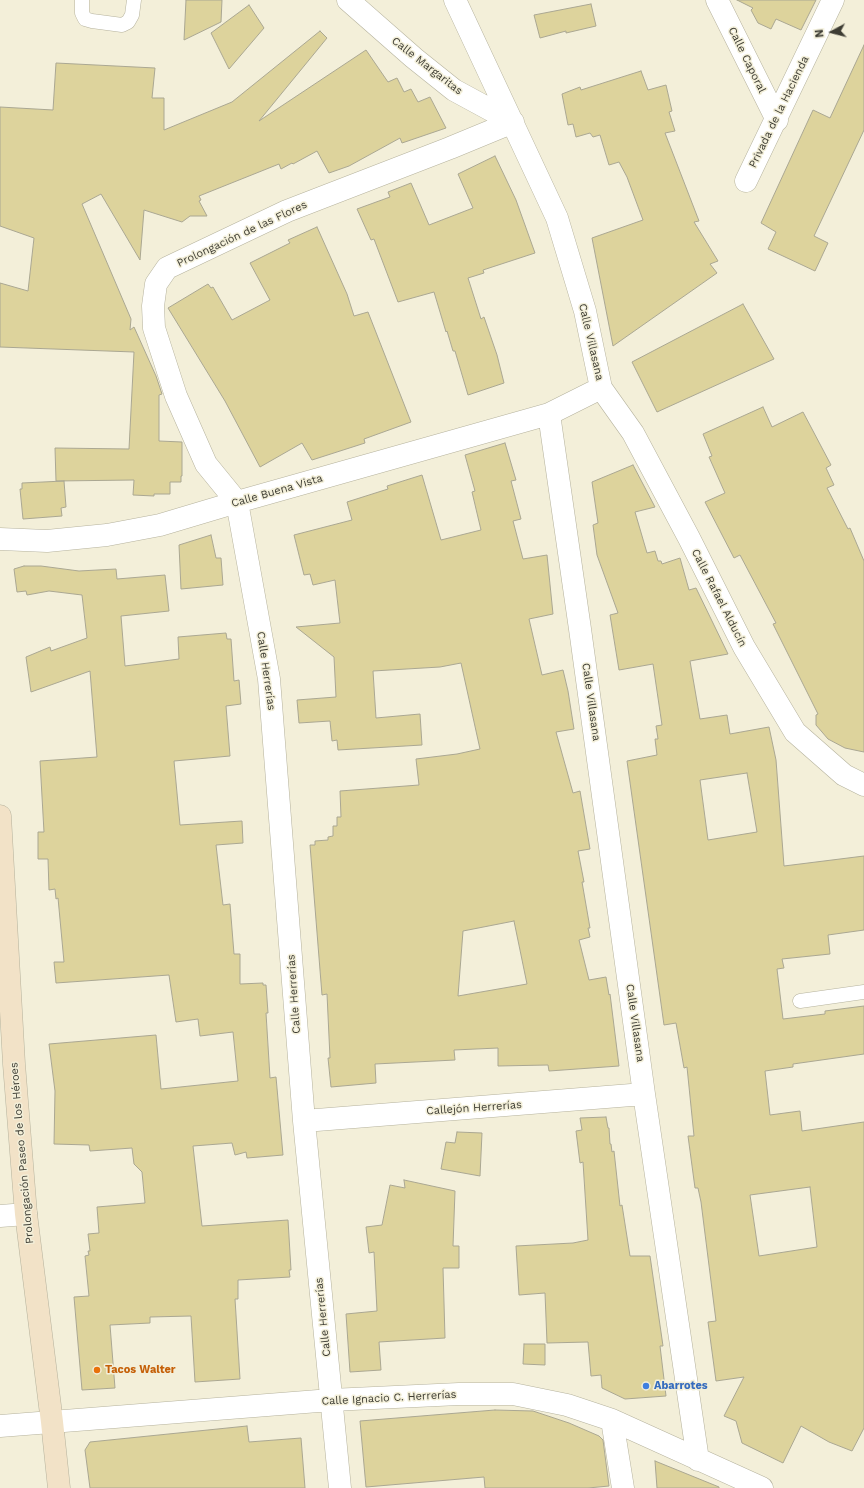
<!DOCTYPE html>
<meta charset="utf-8">
<style>
body{margin:0}
#map{position:relative;width:864px;height:1488px;overflow:hidden;background:#f3efd9;font-family:"Work Sans",sans-serif}
canvas{display:block}
.north{position:absolute;left:812px;top:12px;width:40px;height:40px;-webkit-text-stroke:3px #f3efd9;paint-order:stroke;rotate:263deg;font-size:11px;font-weight:700;line-height:16px;text-align:center;color:#3d3c33}
.north::after{content:'';display:block;margin:auto;width:14px;height:18px;background:#3d3c33;clip-path:polygon(50% 0,100% 100%,50% 72%,0 100%)}
</style>
<div id="map">
<canvas width="864" height="1488"></canvas>
<div class="north">N</div>
</div>
<script>
const context = document.querySelector('canvas').getContext('2d');
context.lineJoin = 'round';
function paint(path, color) { context.fillStyle = color; context.fill(path, 'evenodd'); }
const shape = rows => new Path2D(rows.map(r => 'M' + r).join(''));
function strokePath(path, color, width, dash) { context.strokeStyle = color; context.lineWidth = width; context.lineCap = dash ? 'butt' : 'round'; context.setLineDash(dash || []); context.stroke(path); }
function write(font, color, halo, rows, align = 'center') {
  context.font = font + ' "Work Sans",sans-serif'; context.lineWidth = 3; context.setLineDash([]); context.textBaseline = 'middle'; context.strokeStyle = halo; context.fillStyle = color; for (const [text, x, y, turn = 0] of rows) {
    context.save(); context.translate(x, y); context.rotate((+turn || 0) * Math.PI / 180); context.textAlign = isNaN(turn) ? turn : align; if (halo) context.strokeText(text, 0, 0); context.fillText(text, 0, 0); context.restore();
  }
}
const building = shape([
 [186,0,222,0,221,22,184,40,186,0],
 [737,0,816,0,801,30,776,19,771,29,758,23,751,10,753,8,737,0],
 [591,4,596,26,566,33,566,31,540,38,534,15,591,4],
 [249,5,264,28,229,69,211,33,249,5],
 [320,31,327,38,259,121,366,50,388,82,397,78,404,92,411,89,418,102,430,97,446,128,402,143,400,138,349,166,329,173,317,151,293,164,292,163,281,169,279,164,199,196,201,200,199,201,207,216,190,216,182,222,144,210,140,260,101,194,82,204,131,319,130,330,134,327,156,376,162,394,159,395,159,441,182,442,182,476,181,476,181,482,170,482,170,494,154,494,154,496,133,495,134,480,56,481,55,448,129,449,134,352,0,347,0,283,28,291,34,238,0,226,0,107,53,110,56,63,155,68,152,98,164,98,164,130,232,102,320,31],
 [864,45,864,130,814,236,828,243,815,271,768,249,776,232,761,223,813,110,830,118,864,45],
 [641,71,648,90,666,85,672,111,669,112,675,131,665,133,699,221,694,222,718,261,710,264,717,273,613,346,592,238,643,220,627,177,619,162,609,165,600,135,593,137,590,133,576,137,573,124,568,125,562,94,580,87,581,90,641,71],
 [495,156,516,200,535,253,483,270,484,273,468,278,481,319,484,317,497,355,504,383,468,395,455,351,453,351,447,331,446,332,434,292,398,302,374,239,371,240,357,209,390,197,388,192,411,183,429,225,473,208,458,174,495,156],
 [317,227,347,294,354,316,368,312,411,422,364,439,365,443,312,460,302,443,260,467,225,401,168,308,208,284,211,288,213,287,232,320,270,300,250,263,290,243,288,240,317,227],
 [743,304,774,359,657,412,632,362,743,304],
 [763,407,772,427,803,412,831,465,826,468,834,485,827,488,848,529,850,528,864,561,864,752,845,748,828,739,816,725,816,715,818,714,773,624,776,623,740,555,734,558,705,502,725,493,709,457,712,456,703,434,763,407],
 [505,443,516,480,511,481,521,519,513,521,523,559,547,555,553,614,529,619,542,675,563,670,568,691,574,729,556,732,573,793,580,791,590,849,578,851,584,882,582,882,590,928,588,928,590,937,579,940,589,980,606,977,609,995,610,994,619,1066,549,1071,548,1065,498,1066,498,1048,454,1050,455,1060,375,1064,376,1083,331,1087,328,1058,330,1058,327,994,322,995,310,845,315,845,315,841,328,840,328,837,333,836,333,826,337,826,337,817,341,817,340,791,419,785,416,759,457,754,480,749,461,663,440,667,373,671,376,718,420,714,422,745,338,750,337,740,332,741,330,721,299,723,297,700,336,697,334,657,296,627,340,623,335,580,313,585,310,574,304,575,294,535,352,520,347,502,388,489,387,486,422,475,441,540,481,530,472,492,475,491,465,455,505,443],
 [514,921,527,984,458,996,463,931,514,921],
 [633,465,655,507,635,512,647,553,655,551,658,561,661,561,662,564,680,558,689,590,696,588,728,654,690,661,700,719,727,715,730,734,769,727,776,760,784,866,864,856,864,930,828,935,830,954,782,959,784,968,777,969,783,1019,825,1014,825,1011,864,1006,864,1054,793,1064,793,1067,765,1071,770,1115,800,1111,802,1131,864,1122,864,1428,852,1451,829,1442,801,1426,783,1463,742,1443,736,1421,724,1416,744,1377,716,1381,708,1322,716,1321,701,1202,698,1188,695,1188,688,1136,694,1136,687,1067,684,1068,676,1023,664,1025,627,761,657,755,655,739,658,739,656,726,662,725,653,664,619,670,610,615,618,613,597,555,593,525,598,523,592,482,633,465],
 [747,773,757,832,708,840,700,780,747,773],
 [810,1187,817,1247,759,1256,750,1195,810,1187],
 [64,481,66,507,61,508,62,516,23,519,20,489,22,489,22,483,64,481],
 [211,535,216,558,221,558,223,585,181,589,179,545,211,535],
 [24,566,41,566,79,571,116,569,117,579,165,575,169,611,121,616,125,666,179,659,178,637,226,633,227,639,231,639,234,681,239,680,241,704,226,706,230,756,174,761,180,825,242,821,243,843,216,845,223,905,230,904,234,954,240,954,240,984,263,983,263,985,266,985,268,1013,266,1013,270,1078,276,1077,283,1155,247,1158,246,1152,235,1155,232,1143,193,1146,202,1226,288,1220,291,1270,289,1270,290,1277,238,1280,238,1299,235,1299,240,1379,195,1382,191,1316,150,1317,150,1323,110,1325,115,1388,82,1390,74,1297,89,1296,85,1256,89,1255,88,1251,90,1251,88,1234,99,1233,97,1207,145,1203,142,1172,134,1164,132,1148,90,1151,89,1145,54,1144,55,1091,49,1044,156,1035,161,1089,238,1081,233,1032,200,1036,198,1019,176,1022,169,975,56,983,54,962,64,962,58,898,56,899,55,889,49,890,48,859,38,859,38,832,44,832,40,761,97,757,90,671,31,692,26,657,50,647,51,651,87,638,82,595,49,591,27,595,26,591,17,592,14,569,24,566],
 [606,1117,608,1128,609,1128,610,1144,611,1144,612,1152,614,1151,620,1206,622,1205,630,1256,650,1256,663,1346,660,1346,666,1396,625,1399,602,1388,601,1375,591,1376,588,1342,547,1343,545,1293,519,1295,516,1246,573,1243,588,1240,583,1162,580,1163,576,1131,582,1130,580,1118,606,1117],
 [457,1132,482,1133,480,1176,441,1169,446,1142,455,1143,457,1132],
 [404,1180,455,1191,453,1246,459,1246,459,1268,443,1268,445,1338,379,1342,381,1370,350,1372,346,1314,377,1311,374,1252,369,1253,366,1227,382,1225,390,1185,405,1188,404,1180],
 [524,1344,545,1344,545,1365,523,1364,524,1344],
 [495,1410,533,1411,569,1423,599,1436,603,1440,609,1486,588,1488,485,1488,484,1477,366,1487,360,1421,495,1410],
 [247,1426,249,1442,301,1438,305,1488,90,1488,85,1450,90,1442,247,1426],
 [655,1461,719,1487,719,1488,657,1488,655,1461]
]);
const lane = shape([
 [82,0,82,13,85,19,92,21,122,25,128,22,132,15,134,0],
 [800,1001,864,992]
]);
const street = shape([
 [348,0,414,58,454,90,513,122],
 [455,0,557,218,585,311,601,388,549,414,580,629,644,1094,698,1460],
 [717,0,777,120],
 [746,181,833,0],
 [601,388,633,433,689,538,744,647,795,732,844,775,864,785],
 [0,539,47,541,107,535,160,525,237,502,549,414],
 [304,1121,644,1094],
 [0,1216,26,1214],
 [612,1420,623,1488],
 [0,1426,331,1400,459,1394,513,1394,567,1405,612,1420,762,1488],
 [340,1488,304,1121,269,679,237,502,206,464,176,396,154,328,153,306,156,284,167,268,287,211,450,148,513,122]
]);
const secondary = shape([
 [0,816,14,1064,26,1214,52,1422,59,1488]
]);
const markers = [
 [97,1370,4,"#e8710a"],
 [646,1386,4,"#3f7fe0"]
];
const streetNames = [
 ["Calle Caporal",747,60,64],
 ["Calle Margaritas",427,66,38],
 ["Privada de la Hacienda",779,112,-64],
 ["Prolongación de las Flores",242,234,-25],
 ["Calle Villasana",591,342,77],
 ["Calle Buena Vista",277,491,-16],
 ["Calle Rafael Alducín",719,598,63],
 ["Calle Herrerías",266,671,82],
 ["Calle Villasana",591,702,82],
 ["Calle Herrerías",294,994,-94],
 ["Calle Villasana",635,1023,82],
 ["Callejón Herrerías",474,1108,-4],
 ["Prolongación Paseo de los Héroes",22,1153,-95],
 ["Calle Herrerías",323,1317,-96],
 ["Calle Ignacio C. Herrerías",389,1398,-3]
];
const foodNames = [
 ["Tacos Walter",105,1370]
];
const shopNames = [
 ["Abarrotes",654,1386]
];
paint(building, '#ddd39c');
strokePath(building, '#aaa792', 1);
strokePath(lane, '#b5b29d', 15);
strokePath(street, '#b5b29d', 23);
strokePath(secondary, '#b5b29d', 23);
strokePath(lane, '#fff', 14);
strokePath(street, '#fff', 22);
strokePath(secondary, '#f2e2c7', 22);
for (const [x, y, r, color] of markers) { const dot = new Path2D(); dot.arc(x, y, r, 0, 2 * Math.PI); context.fillStyle = color; context.fill(dot); strokePath(dot, '#f3efd9', 1.5); }
write('11px', '#3d3c33', '#f3efd9', streetNames);
write('bold 11px', '#c56008', '#f3efd9', foodNames, 'left');
write('bold 11px', '#366cbe', '#f3efd9', shopNames, 'left');
</script>
